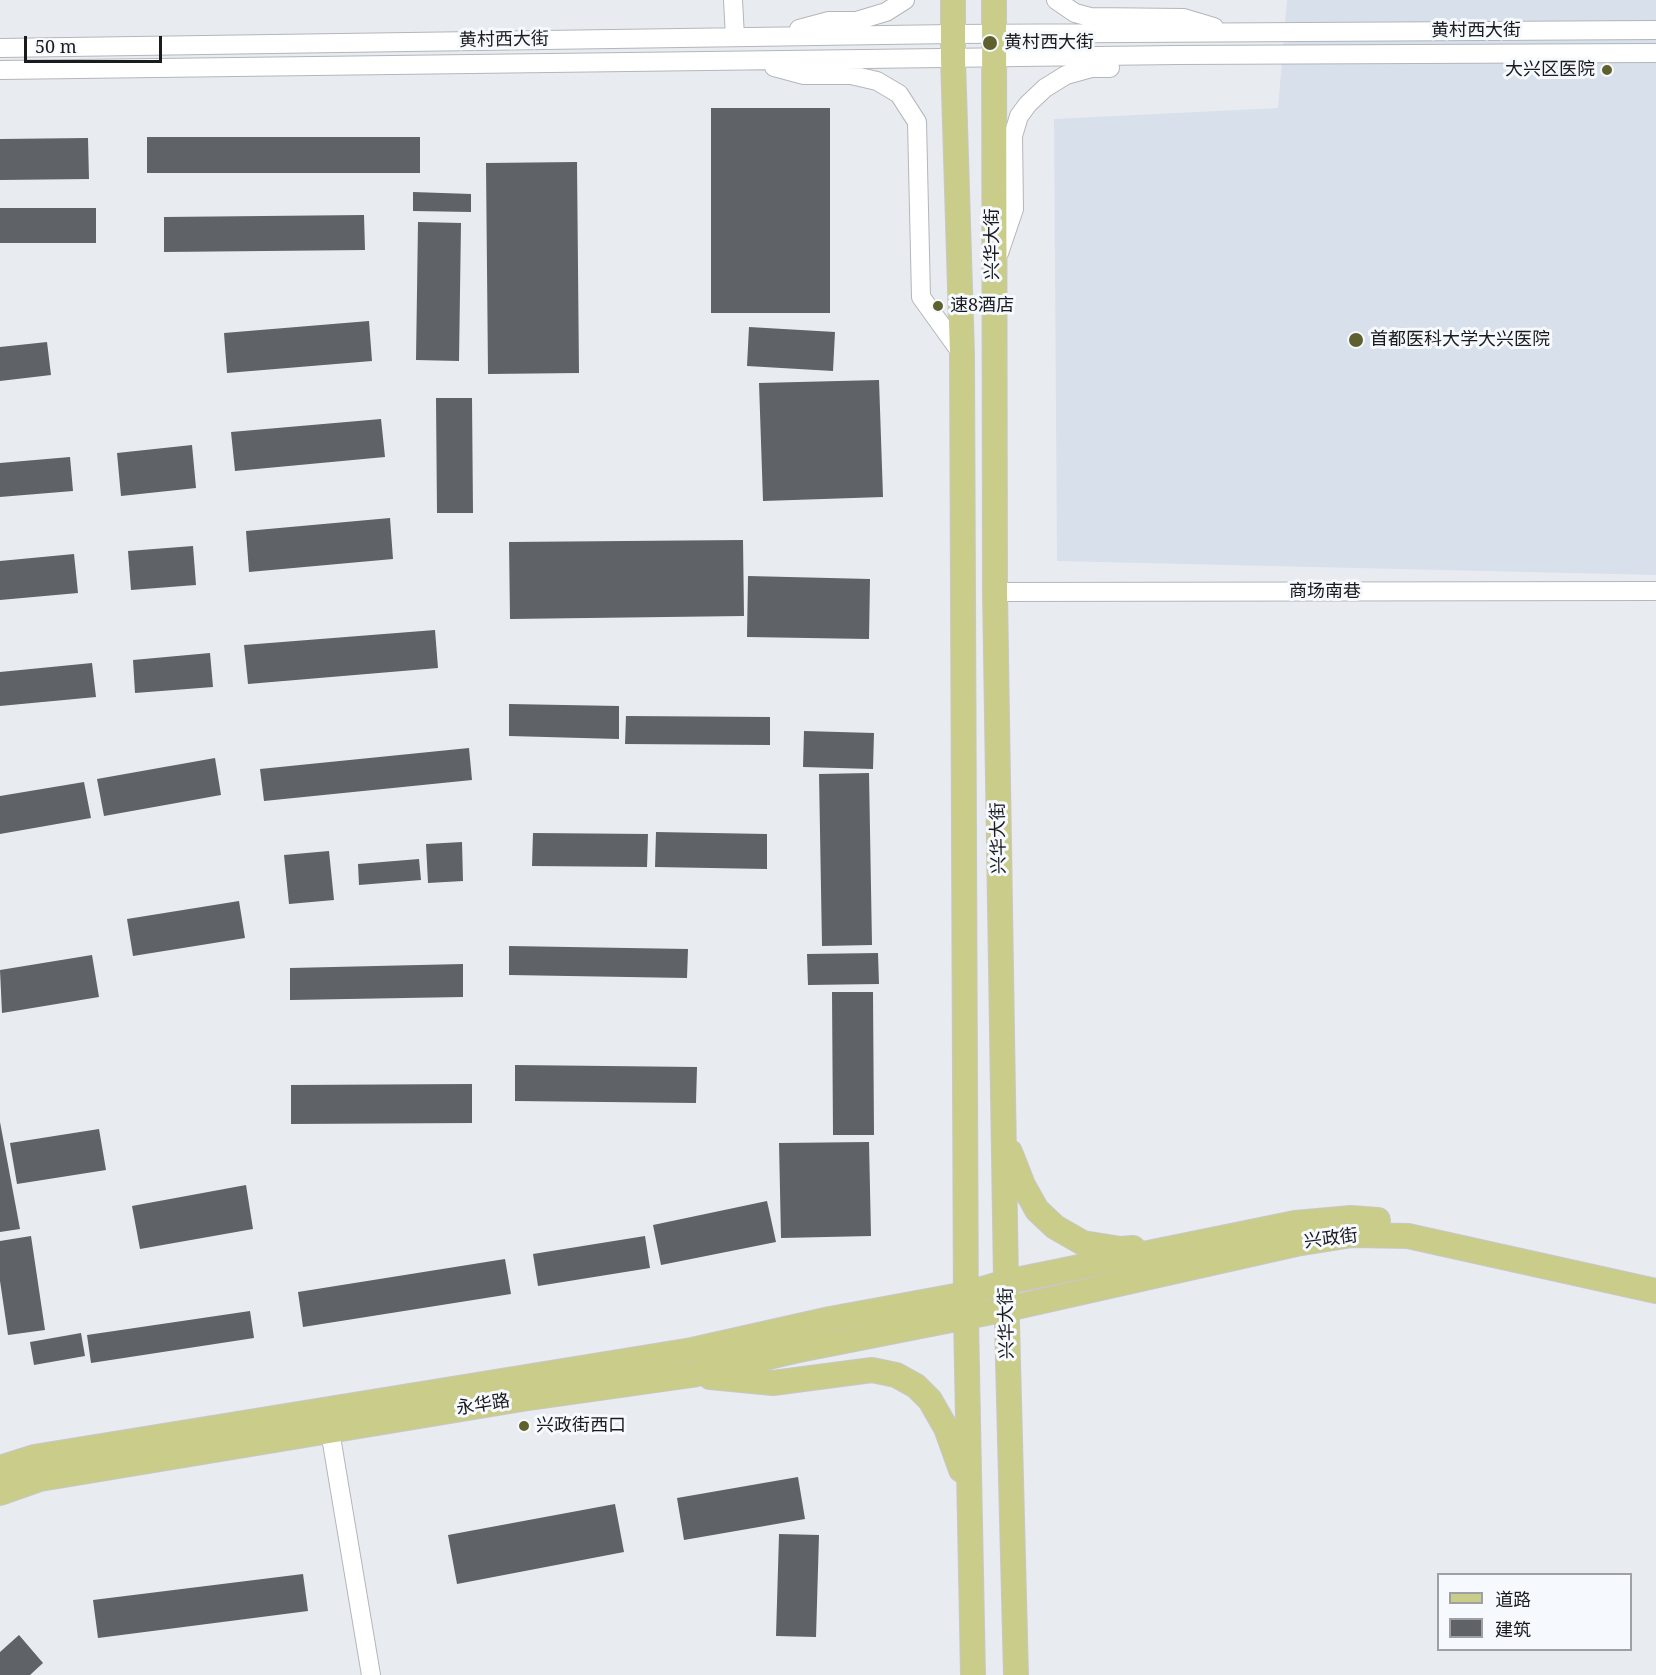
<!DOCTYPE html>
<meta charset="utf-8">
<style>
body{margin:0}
#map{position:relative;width:1656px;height:1675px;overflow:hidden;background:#e8ecf1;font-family:"Noto Serif","Noto Sans SC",serif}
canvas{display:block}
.legend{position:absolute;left:1437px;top:1573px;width:195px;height:78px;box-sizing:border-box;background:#f6f9fe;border:2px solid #9ea0a4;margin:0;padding:8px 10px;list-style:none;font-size:18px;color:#1a1b1d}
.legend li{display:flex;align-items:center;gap:12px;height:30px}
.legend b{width:30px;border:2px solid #9ea0a4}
.scale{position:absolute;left:24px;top:36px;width:138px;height:27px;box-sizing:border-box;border:3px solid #1a1b1d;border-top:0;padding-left:8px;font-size:18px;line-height:21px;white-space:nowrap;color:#1a1b1d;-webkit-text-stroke:4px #f6f9fe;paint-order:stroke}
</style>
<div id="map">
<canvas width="1656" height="1675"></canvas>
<ul class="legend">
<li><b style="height:8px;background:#cacc89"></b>道路</li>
<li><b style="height:16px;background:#5f6266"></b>建筑</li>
</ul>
<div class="scale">50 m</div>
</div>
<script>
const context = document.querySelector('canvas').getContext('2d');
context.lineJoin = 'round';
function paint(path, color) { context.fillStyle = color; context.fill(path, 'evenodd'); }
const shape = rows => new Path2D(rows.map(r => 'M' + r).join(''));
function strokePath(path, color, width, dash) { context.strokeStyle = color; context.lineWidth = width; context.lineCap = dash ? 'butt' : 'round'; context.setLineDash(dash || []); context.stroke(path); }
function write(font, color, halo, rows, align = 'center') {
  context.font = font + ' "Noto Serif","Noto Sans SC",serif'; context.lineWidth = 6; context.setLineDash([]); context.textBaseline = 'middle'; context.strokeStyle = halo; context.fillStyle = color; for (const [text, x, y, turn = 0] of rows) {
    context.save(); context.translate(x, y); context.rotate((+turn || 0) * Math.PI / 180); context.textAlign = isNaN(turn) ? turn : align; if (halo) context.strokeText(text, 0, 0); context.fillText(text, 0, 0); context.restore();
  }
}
const built = shape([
 [1287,0,1656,0,1656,575,1057,561,1054,119,1278,108]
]);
const building = shape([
 [711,108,830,108,830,313,711,313],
 [147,137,420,137,420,173,147,173],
 [88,138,89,179,0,180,0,139],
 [577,162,579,373,488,374,486,163],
 [413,192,471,194,471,212,413,211],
 [0,208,96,208,96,243,0,243],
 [364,215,365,250,164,252,164,217],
 [418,222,461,223,459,361,416,360],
 [369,321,372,361,227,373,224,333],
 [749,327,835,332,833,371,747,366],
 [47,342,51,375,0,381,0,347],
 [879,380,883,497,763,501,759,383],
 [436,398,472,398,473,513,437,513],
 [381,419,385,457,235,471,231,432],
 [192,445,196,488,121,496,117,453],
 [70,457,73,491,0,497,0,463],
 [390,518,393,559,249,572,246,531],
 [743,540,744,616,510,619,509,542],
 [193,546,196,585,131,590,128,551],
 [74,554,78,593,0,600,0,561],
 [748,576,870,579,869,639,747,637],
 [435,630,438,668,248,684,244,645],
 [210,653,213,687,135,693,133,660],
 [92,663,96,697,0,706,0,672],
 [509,704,619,706,619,739,509,736],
 [626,716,770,717,770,745,625,744],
 [804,731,874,733,873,769,803,767],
 [469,748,472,780,264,801,260,769],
 [215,758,221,795,104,816,97,779],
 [869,773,872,945,822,946,819,774],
 [84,782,91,818,0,834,0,796],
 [656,832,767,834,767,869,655,867],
 [533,833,648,834,647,867,532,866],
 [462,842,463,881,428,883,426,844],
 [329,851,334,900,289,904,284,855],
 [419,859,421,880,359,885,358,864],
 [239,901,245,938,133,956,127,919],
 [509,946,688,949,687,978,509,975],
 [878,953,879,984,808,985,807,954],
 [92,955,99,997,2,1013,0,970],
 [463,964,463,997,290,1000,290,968],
 [832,992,873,992,874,1135,833,1135],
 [515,1065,697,1067,696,1103,515,1101],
 [472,1084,472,1123,291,1124,291,1085],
 [0,1122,20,1229,0,1232],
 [99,1129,106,1170,17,1184,10,1143],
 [869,1142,871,1236,781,1238,779,1143],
 [246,1185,253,1229,140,1249,132,1206],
 [767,1201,776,1242,661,1265,653,1225],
 [31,1236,45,1330,8,1335,0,1281,0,1241],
 [645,1236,650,1268,538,1286,533,1254],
 [505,1259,511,1294,303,1327,298,1292],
 [250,1311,254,1338,91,1363,87,1335],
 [81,1333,85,1356,34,1365,30,1342],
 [798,1477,805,1519,684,1540,677,1498],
 [615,1504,624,1552,457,1584,448,1535],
 [779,1534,819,1535,816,1637,776,1636],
 [303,1574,308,1611,98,1638,93,1600],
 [19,1635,43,1663,30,1675,0,1675,0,1652]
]);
const minor = shape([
 [733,0,735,37],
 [1056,0,1075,13,1090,17,1184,18,1214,27],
 [799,29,829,21,856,21,886,12,905,0],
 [0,48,953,34,1656,30],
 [774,67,804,75,851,75,877,81,899,94,917,122,921,297,962,354],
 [0,70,1177,55,1656,53],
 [999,253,1014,209,1013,136,1019,116,1028,104,1045,88,1066,75,1091,68,1110,68],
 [995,592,1656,591],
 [330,1431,371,1675]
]);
const major = shape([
 [953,0,953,58,962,354,966,1318,973,1675],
 [994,0,995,592,1006,1282,1016,1675],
 [1010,1152,1023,1185,1037,1210,1055,1227,1083,1243,1121,1249,1133,1248],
 [710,1377,773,1383,872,1370,896,1375,916,1386,930,1400,946,1428,961,1470],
 [0,1468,34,1457,692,1350,830,1319,966,1294,1006,1282,1295,1223,1351,1218,1378,1220],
 [0,1493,40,1479,522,1399,692,1375,794,1351,1007,1309,1296,1244,1352,1235,1408,1236,1656,1291]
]);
const markers = [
 [990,43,8,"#5e612e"],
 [1607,70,6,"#5e612e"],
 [938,306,6,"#5e612e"],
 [1356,340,8,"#5e612e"],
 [524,1426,6,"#5e612e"]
];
const streetNames = [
 ["黄村西大街",1476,31],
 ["黄村西大街",504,40,-1],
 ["兴华大街",993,244,-90],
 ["商场南巷",1325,592],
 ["兴华大街",999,838,-91],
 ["兴政街",1331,1239,-7],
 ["兴华大街",1007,1323,-91],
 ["永华路",483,1405,-9]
];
const poiNames = [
 ["黄村西大街",1004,43],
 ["大兴区医院",1595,70,"right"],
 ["速8酒店",950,306],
 ["首都医科大学大兴医院",1370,340],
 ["兴政街西口",536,1426]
];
paint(built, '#d8e0eb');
paint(building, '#5f6266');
strokePath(minor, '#b3b6bb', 20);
strokePath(major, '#c8c8c9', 26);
strokePath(minor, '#fff', 18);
strokePath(major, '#cacc89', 24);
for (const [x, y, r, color] of markers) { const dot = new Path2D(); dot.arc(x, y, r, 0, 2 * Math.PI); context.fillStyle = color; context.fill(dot); strokePath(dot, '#f6f9fe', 2); }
write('18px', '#1a1b1d', '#f6f9fe', streetNames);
write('18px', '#1a1b1d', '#f6f9fe', poiNames, 'left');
</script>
